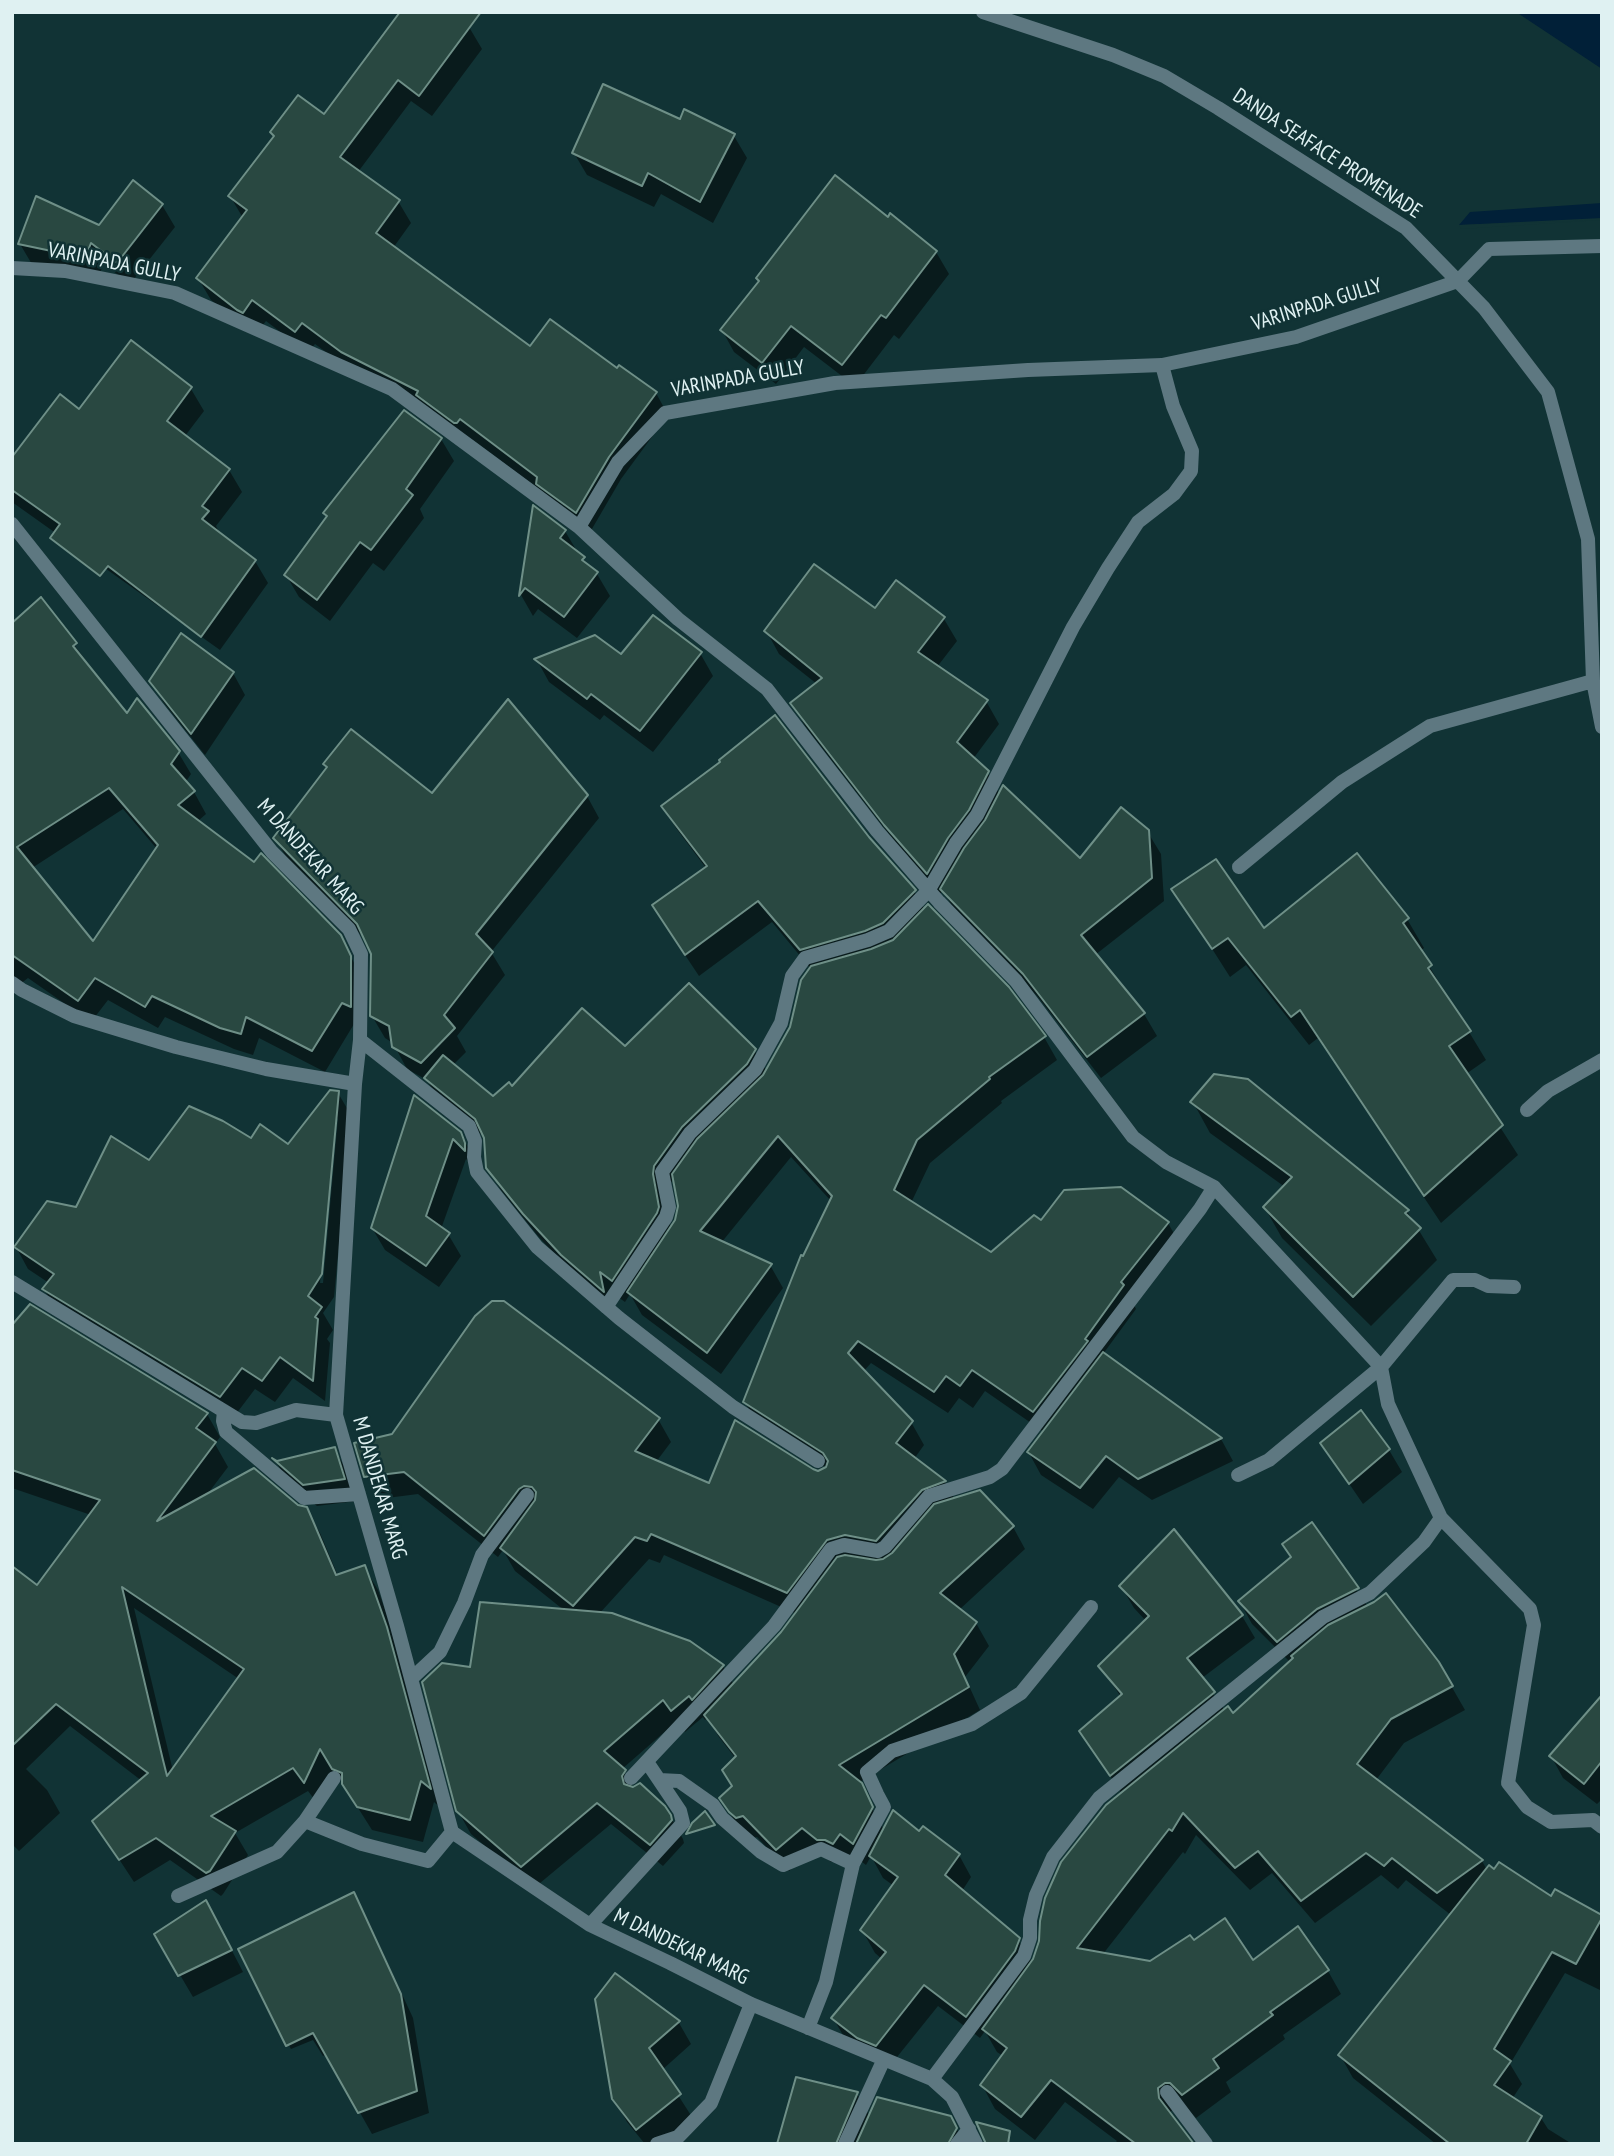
<!DOCTYPE html>
<style>
body{margin:0}
#map{position:relative;width:1614px;height:2156px;overflow:hidden;background:#113335;font-family:"PT Sans Narrow",sans-serif}
canvas{display:block}
.frame{position:absolute;inset:0;border:14px solid #dff1f2;pointer-events:none}
</style>
<div id="map">
<canvas width="1614" height="2156"></canvas>
<div class="frame"></div>
</div>
<script>
const context = document.querySelector('canvas').getContext('2d');
context.lineJoin = 'round';
function paint(path, color) { context.fillStyle = color; context.fill(path, 'evenodd'); }
const shape = rows => new Path2D(rows.map(r => 'M' + r).join(''));
function strokePath(path, color, width, dash) { context.strokeStyle = color; context.lineWidth = width; context.lineCap = dash ? 'butt' : 'round'; context.setLineDash(dash || []); context.stroke(path); }
function write(font, color, halo, rows, align = 'center') {
  context.font = font + ' "PT Sans Narrow",sans-serif'; context.lineWidth = 5; context.setLineDash([]); context.textBaseline = 'middle'; context.strokeStyle = halo; context.fillStyle = color; for (const [text, x, y, turn = 0] of rows) {
    context.save(); context.translate(x, y); context.rotate((+turn || 0) * Math.PI / 180); context.textAlign = isNaN(turn) ? turn : align; if (halo) context.strokeText(text, 0, 0); context.fillText(text, 0, 0); context.restore();
  }
}
const water = shape([
 [1516,12,1602,12,1602,69],
 [1602,203,1602,218,1459,225,1470,212]
]);
const pier = shape([
 [1602,220,1461,229,1459,225]
]);
const shadow = shape([
 [469,27,482,49,432,116,411,101,358,172,398,201,411,223,393,248,530,348,617,370,656,393,668,415,621,479,589,534,543,492,473,440,470,444,356,374,315,344,308,353,266,321,256,334,211,300,198,278,243,218,230,196,275,138,272,133,324,117],
 [681,122,734,136,747,158,713,223,661,194,654,207,587,175,574,153],
 [162,205,175,227,130,284,104,264,97,279,33,266,20,244,99,227],
 [936,252,949,274,899,339,894,335,855,386,804,347,776,384,734,352,722,330],
 [131,343,191,389,204,411,185,436,229,470,242,492,216,526,220,534,255,561,268,583,220,650,12,502,12,460,80,411],
 [405,412,441,439,454,461,420,509,424,518,384,571,373,563,330,621,299,597,286,575,327,518,325,513],
 [534,508,565,531,578,553,589,567,597,574,610,596,577,638,538,609,533,616,521,595],
 [897,583,944,619,957,641,937,667,986,701,999,724,973,759,987,772,1000,795,1080,861,1147,831,1161,854,1164,901,1095,955,1144,1014,1157,1036,1101,1078,1038,997,955,911,943,890,940,894,899,847,805,726,793,704,817,684,779,654,767,632,875,610],
 [41,600,127,716,178,752,191,774,185,783,194,792,206,814,198,821,340,936,363,980,354,1024,325,1072,259,1038,253,1055,234,1049,165,1017,158,1028,108,1000,91,1022,28,978,19,985,12,977,12,625],
 [123,809,157,849,93,944,32,868],
 [700,653,713,676,653,752,604,715,600,720,549,682,537,660],
 [233,673,245,695,205,755,164,703,151,681],
 [325,764,433,795,587,796,599,818,491,952,505,975,457,1036,466,1052,453,1065,493,1098,512,1088,625,1048,754,1050,767,1072,791,1028,811,969,772,922,699,976,667,928,706,868,676,828,663,807,868,838,914,891,925,910,1007,988,1044,1037,1057,1060,1001,1101,1002,1103,930,1163,911,1203,991,1254,1041,1223,1120,1188,1168,1223,1181,1246,1134,1305,1136,1309,1103,1354,1221,1439,1233,1461,1152,1500,1119,1477,1093,1509,1041,1475,1029,1453,1044,1432,985,1391,973,1408,959,1398,948,1413,871,1363,863,1372,911,1422,924,1445,914,1459,945,1482,955,1500,1013,1527,1025,1549,959,1610,976,1623,989,1646,965,1677,980,1710,858,1783,884,1830,919,1834,959,1855,971,1877,962,1891,1018,1940,1033,1964,1122,1794,1081,1731,1121,1697,1101,1667,1146,1621,1134,1608,1121,1586,1242,1616,1255,1638,1202,1678,1225,1711,1233,1716,1291,1663,1252,1624,1240,1602,1292,1558,1311,1524,1368,1607,1438,1663,1465,1710,1404,1743,1376,1780,1482,1861,1487,1870,1602,1917,1602,1991,1565,1973,1510,2064,1522,2084,1512,2099,1541,2118,1548,2129,1572,2144,1436,2144,1353,2078,1340,2055,1451,1915,1406,1880,1398,1889,1381,1875,1315,1923,1272,1873,1250,1890,1196,1835,1185,1854,1183,1852,1103,1954,1150,1963,1193,1942,1253,1962,1328,1971,1341,1994,1283,2035,1285,2039,1226,2082,1231,2092,1196,2118,1185,2106,1179,2106,1171,2111,1171,2117,1191,2144,1114,2144,1117,2141,1065,2102,1035,2140,995,2109,982,2085,1003,2056,997,2052,985,2031,980,2038,938,2006,889,2067,846,2040,833,2018,882,1959,875,1953,862,1930,894,1886,883,1878,871,1856,866,1865,853,1855,838,1862,831,1862,815,1849,789,1871,757,1837,750,1839,734,1820,721,1798,733,1786,736,1759,719,1737,707,1718,705,1720,703,1717,685,1732,677,1721,622,1769,634,1789,670,1816,683,1839,684,1843,663,1866,611,1824,534,1888,471,1834,458,1811,471,1669,565,1611,515,1571,503,1550,498,1557,418,1494,379,1499,366,1476,658,1419,671,1442,656,1462,709,1485,818,1472,827,1468,758,1425,745,1402,804,1259,831,1201,791,1157,721,1243,770,1265,783,1288,721,1374,642,1315,630,1294,625,1302,611,1292,615,1311,576,1277,538,1236,501,1190,488,1167,486,1138,439,1101,427,1080,407,1069,393,1043,385,1038,372,1016,372,953,367,941,288,860,275,838,328,769],
 [675,1177,680,1206,677,1220,671,1230,664,1197,666,1189],
 [664,1555,797,1614,782,1634,734,1685,723,1666,599,1614,649,1559,660,1563],
 [1174,889,1263,930,1407,919,1424,948,1420,951,1486,1060,1466,1074,1518,1155,1441,1223,1318,1038,1309,1045,1246,965,1230,977],
 [338,1093,351,1115,334,1297,323,1313,333,1330,327,1339,330,1343,325,1401,293,1378,275,1402,255,1389,233,1418,57,1311,44,1289,49,1283,28,1269,16,1247,149,1163,251,1140,288,1147],
 [338,1118,323,1283,320,1283,335,1122],
 [414,1097,460,1133,473,1156,477,1170,466,1159,441,1229,448,1234,461,1256,439,1287,385,1250,372,1228],
 [1193,1102,1407,1211,1437,1260,1371,1326,1282,1238,1265,1208,1285,1187,1210,1133],
 [12,1328,207,1414,220,1437,215,1444,228,1467,206,1496,306,1509,320,1533,338,1576,364,1567,378,1590,400,1652,442,1809,434,1802,423,1842,372,1830,334,1770,318,1804,308,1791,235,1833,248,1855,223,1894,221,1896,170,1860,134,1882,94,1821,142,1781,70,1726,26,1769,47,1790,60,1813,19,1851,12,1844,12,1568,37,1588,91,1515,12,1488],
 [134,1608,239,1679,173,1771],
 [1322,1444,1389,1450,1402,1472,1363,1504],
 [334,1449,347,1471,356,1501,317,1506,287,1481,277,1463],
 [1602,1724,1602,1799,1597,1804,1563,1778,1551,1756],
 [353,1894,366,1916,413,2018,429,2113,372,2134,327,2054,323,2056,313,2040,291,2049,278,2027],
 [218,1924,243,1972,193,1997,156,1934],
 [616,1975,679,2023,691,2044,662,2070,692,2117,659,2144,645,2144,627,2122,614,2098],
 [857,2094,870,2117,950,2117,965,2144,779,2144]
]);
const building = shape([
 [400,12,481,12,419,96,398,80,340,157,400,200,376,233,530,346,550,319,617,368,619,365,657,392,609,457,576,513,536,484,537,477,460,419,457,423,454,423,416,395,418,391,341,352,302,323,295,332,252,300,243,313,237,310,196,278,247,210,228,196,274,136,270,132,298,95,324,114,400,12],
 [603,84,680,119,684,109,735,134,700,202,648,173,642,186,572,153,603,84],
 [835,175,888,217,890,213,937,251,886,318,881,315,842,365,791,326,762,363,720,330,759,281,756,278,835,175],
 [133,180,163,204,117,263,91,243,85,258,18,244,36,196,99,225,133,180],
 [131,340,192,387,167,421,230,469,202,506,209,511,202,519,256,560,201,637,108,566,100,576,50,538,60,524,12,490,12,457,60,394,79,409,131,340],
 [404,410,442,438,406,489,413,495,371,550,360,542,317,600,284,575,327,516,323,513,404,410],
 [533,505,566,530,560,538,585,557,582,560,598,572,564,617,525,588,519,596,533,505],
 [814,564,875,608,896,580,945,617,918,652,988,700,957,742,989,771,969,810,948,838,927,874,884,825,790,703,822,678,764,631,814,564],
 [41,597,77,643,73,646,127,713,137,698,180,751,171,764,195,791,178,805,254,862,261,853,341,935,351,956,351,1007,342,1003,312,1051,246,1017,241,1034,220,1028,152,996,145,1007,95,978,78,1001,12,955,12,623,41,597],
 [109,788,158,845,93,941,17,847,109,788],
 [653,615,702,652,640,731,591,694,587,699,534,659,595,635,621,654,653,615],
 [181,633,234,672,191,734,149,681,181,633],
 [508,699,588,795,476,934,493,952,444,1015,455,1028,421,1063,392,1047,389,1026,370,1016,371,954,357,924,273,838,327,767,323,764,351,729,432,793,508,699],
 [775,715,869,837,916,890,883,923,865,931,800,950,758,901,685,955,652,905,707,866,661,806,720,762,719,760,775,715],
 [1003,785,1080,858,1121,807,1149,830,1152,878,1081,935,1145,1013,1087,1057,1023,974,940,889,964,848,985,820,1003,785],
 [1357,853,1409,918,1403,923,1432,965,1428,968,1471,1031,1449,1046,1503,1125,1424,1196,1300,1010,1291,1017,1228,938,1212,949,1171,889,1216,859,1264,928,1357,853],
 [928,904,1009,987,1046,1036,989,1077,990,1079,917,1140,894,1190,991,1252,1034,1215,1041,1220,1064,1190,1121,1187,1169,1222,1121,1282,1124,1285,1085,1339,1088,1341,1033,1412,972,1370,960,1386,946,1376,934,1392,858,1341,848,1353,913,1421,896,1443,946,1481,922,1490,876,1541,845,1535,827,1540,787,1593,651,1534,647,1541,635,1537,573,1606,500,1548,535,1500,536,1492,532,1487,524,1486,519,1489,484,1536,404,1472,364,1477,354,1443,392,1434,475,1316,492,1301,504,1301,660,1418,635,1451,709,1483,735,1420,813,1469,818,1471,826,1467,828,1461,823,1453,743,1402,801,1255,803,1256,832,1196,778,1136,700,1231,772,1264,707,1353,627,1292,675,1220,678,1206,672,1174,697,1139,763,1075,790,1027,801,980,811,966,871,949,893,940,928,904],
 [689,983,756,1049,747,1064,682,1127,654,1166,653,1174,659,1207,657,1213,612,1281,600,1272,604,1292,561,1255,523,1214,486,1168,484,1138,475,1119,424,1078,443,1055,493,1096,509,1082,512,1086,582,1008,625,1046,689,983],
 [1214,1074,1248,1079,1409,1210,1405,1213,1421,1228,1353,1297,1263,1207,1292,1177,1190,1102,1214,1074],
 [330,1090,339,1091,322,1274,308,1296,322,1307,315,1317,318,1319,313,1381,280,1357,262,1381,242,1368,220,1397,42,1289,54,1274,14,1247,47,1201,76,1207,111,1136,149,1160,189,1106,223,1121,251,1138,260,1124,288,1144,330,1090],
 [414,1095,461,1132,465,1143,465,1151,453,1139,426,1216,450,1233,426,1266,371,1228,414,1095],
 [30,1304,208,1413,196,1428,216,1442,157,1521,254,1468,298,1505,307,1507,336,1575,365,1565,387,1627,431,1789,421,1781,410,1820,357,1807,342,1784,342,1773,332,1769,320,1749,304,1783,293,1768,211,1816,236,1831,210,1871,206,1873,156,1838,119,1860,92,1821,148,1773,56,1704,12,1746,12,1566,37,1585,100,1500,12,1470,12,1325,30,1304],
 [122,1587,244,1669,167,1776,163,1760,122,1587],
 [1103,1352,1222,1438,1138,1479,1106,1456,1080,1488,1027,1452,1103,1352],
 [1361,1410,1390,1449,1349,1484,1320,1443,1361,1410],
 [335,1447,345,1479,303,1485,272,1458,277,1461,335,1447],
 [980,1490,1014,1526,940,1593,977,1622,954,1654,969,1687,839,1765,862,1783,873,1807,853,1844,840,1834,833,1844,825,1840,817,1840,802,1828,776,1850,743,1816,736,1818,729,1812,719,1798,732,1786,722,1770,736,1756,704,1715,781,1632,837,1557,845,1555,876,1560,883,1559,892,1553,934,1504,980,1490],
 [1312,1522,1359,1588,1317,1609,1277,1642,1238,1601,1291,1557,1282,1544,1312,1522],
 [1174,1529,1243,1615,1187,1658,1215,1692,1110,1776,1079,1731,1122,1694,1098,1666,1149,1616,1119,1586,1174,1529],
 [1386,1593,1439,1662,1453,1686,1391,1719,1357,1764,1483,1860,1437,1893,1392,1858,1384,1866,1366,1853,1301,1901,1258,1851,1235,1868,1183,1813,1172,1831,1169,1829,1077,1948,1150,1961,1190,1935,1194,1940,1225,1918,1253,1960,1298,1926,1329,1970,1270,2012,1273,2015,1213,2059,1219,2068,1182,2095,1170,2083,1165,2083,1158,2088,1159,2098,1194,2144,1136,2144,1051,2080,1021,2117,980,2085,1007,2048,982,2029,1033,1959,1039,1941,1040,1921,1045,1898,1061,1862,1106,1805,1228,1706,1233,1713,1293,1658,1291,1656,1328,1625,1374,1602,1386,1593],
 [480,1602,612,1613,690,1641,724,1665,692,1700,689,1696,671,1711,663,1700,604,1751,626,1770,622,1776,624,1784,633,1787,640,1783,665,1806,671,1815,672,1820,650,1845,597,1803,521,1867,456,1811,422,1682,442,1663,470,1667,480,1602],
 [1602,1695,1602,1761,1584,1784,1549,1756,1602,1695],
 [893,1810,919,1831,923,1826,960,1854,945,1875,1020,1938,1015,1951,966,2017,924,1985,876,2046,857,2038,831,2018,886,1952,860,1930,898,1877,869,1856,893,1810],
 [705,1811,715,1825,686,1834,692,1823,705,1811],
 [1499,1862,1551,1896,1555,1889,1602,1915,1602,1918,1576,1964,1552,1952,1494,2049,1511,2061,1494,2085,1542,2116,1526,2144,1450,2144,1338,2055,1489,1865,1494,1869,1499,1862],
 [354,1892,401,1994,417,2091,358,2113,313,2033,286,2046,238,1949,354,1892],
 [206,1900,232,1950,178,1976,154,1934,206,1900],
 [615,1973,680,2021,649,2048,681,2094,636,2130,612,2099,595,1999,615,1973],
 [796,2077,858,2092,836,2144,777,2144,796,2077],
 [877,2097,951,2116,957,2128,948,2144,856,2144,877,2097],
 [976,2122,1010,2131,1008,2144,986,2144,976,2122]
]);
const minor = shape([
 [983,12,1113,55,1164,76,1218,108,1406,228,1484,308,1548,392,1588,539,1593,681,1602,727],
 [12,268,65,271,175,293,392,389,579,527,678,619,767,689,877,831,939,902,1016,981,1133,1137,1166,1162,1214,1187,1381,1367,1388,1404,1441,1518,1530,1609,1534,1625,1508,1783,1527,1807,1551,1822,1593,1820,1602,1827],
 [12,524,272,852,349,929,361,954,360,1040,355,1084,336,1415,397,1626,452,1832,590,1925,670,1963,751,2004,932,2079,952,2097,976,2144],
 [579,527,618,462,665,413,835,383,1028,370,1162,365,1296,337,1458,281,1489,249,1602,246],
 [1239,867,1342,782,1430,726,1593,681],
 [12,983,22,990,74,1016,176,1047,266,1069,355,1084],
 [360,1040,469,1126,475,1141,474,1157,477,1172,537,1247,619,1318,733,1407,818,1461],
 [1527,1110,1548,1091,1602,1060],
 [12,1282,242,1422,256,1423,296,1410,336,1415],
 [606,1307,666,1217,669,1207,662,1172,690,1133,755,1070,781,1023,792,976,805,958,868,940,889,931,928,891,956,843,977,815,1073,627,1108,568,1138,522,1174,494,1191,471,1192,451,1173,406,1162,365],
 [224,1411,223,1421,226,1432,304,1498,359,1494],
 [1238,1475,1269,1460,1381,1367,1453,1280,1475,1280,1488,1286,1514,1287],
 [411,1679,440,1652,464,1603,482,1555,527,1495],
 [631,1778,774,1626,831,1549,844,1545,878,1551,885,1547,929,1496,990,1477,1002,1469,1200,1209,1214,1187],
 [659,1780,679,1781,713,1805,722,1818,761,1852,783,1865,821,1849,853,1864],
 [305,1821,362,1844,428,1861,452,1832],
 [178,1896,277,1852,305,1821,334,1778],
 [590,1925,683,1823,680,1811,647,1762],
 [808,2028,826,1982,853,1864,884,1807,877,1794,867,1772,892,1751,972,1724,1021,1693,1091,1607],
 [932,2079,1024,1956,1030,1938,1030,1920,1036,1895,1053,1857,1099,1798,1323,1617,1370,1593,1424,1542,1441,1518],
 [1167,2092,1206,2144],
 [657,2144,678,2137,711,2103,751,2004],
 [845,2144,884,2059],
 [957,2144,969,2129]
]);
const streetNames = [
 ["DANDA SEAFACE PROMENADE",1327,154,33],
 ["VARINPADA GULLY",114,263,11],
 ["VARINPADA GULLY",1317,305,-17],
 ["VARINPADA GULLY",738,379,-10],
 ["M DANDEKAR MARG",310,857,48],
 ["M DANDEKAR MARG",379,1488,74],
 ["M DANDEKAR MARG",681,1947,26]
];
paint(water, '#012038');
paint(pier, '#113335');
paint(shadow, '#0007');
paint(building, '#294841');
strokePath(building, '#6e8f87', 2);
strokePath(minor, '#5e7881', 14);
write('21px', '#dff1f2', '#113335', streetNames);
</script>
